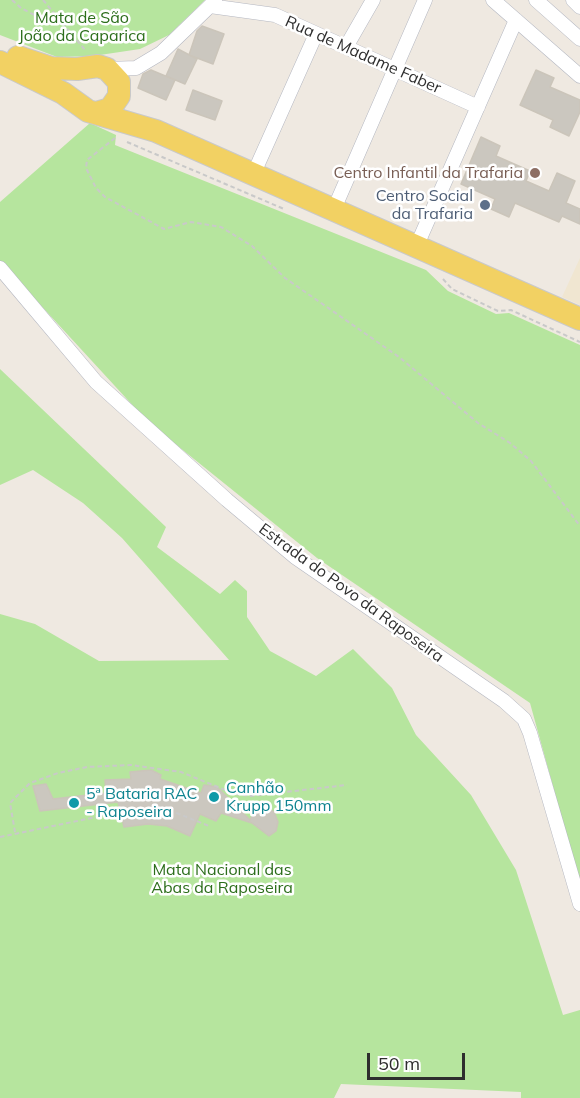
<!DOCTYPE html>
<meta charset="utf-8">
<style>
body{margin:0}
#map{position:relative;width:580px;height:1098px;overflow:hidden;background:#efe9e1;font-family:Mulish,sans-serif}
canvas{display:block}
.scale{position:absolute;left:367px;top:1053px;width:98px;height:27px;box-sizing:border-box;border:3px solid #2e2e2e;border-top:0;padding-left:8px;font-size:18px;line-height:21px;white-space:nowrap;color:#2e2e2e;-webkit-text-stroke:4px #fff;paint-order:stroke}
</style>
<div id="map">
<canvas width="580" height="1098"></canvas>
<div class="scale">50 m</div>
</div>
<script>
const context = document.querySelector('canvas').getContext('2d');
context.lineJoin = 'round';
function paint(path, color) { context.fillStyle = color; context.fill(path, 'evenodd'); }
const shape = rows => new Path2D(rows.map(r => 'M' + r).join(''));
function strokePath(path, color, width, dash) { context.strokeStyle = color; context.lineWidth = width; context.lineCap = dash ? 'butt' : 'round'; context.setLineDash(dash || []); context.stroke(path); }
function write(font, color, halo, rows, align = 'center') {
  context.font = font + ' Mulish,sans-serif'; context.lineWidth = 5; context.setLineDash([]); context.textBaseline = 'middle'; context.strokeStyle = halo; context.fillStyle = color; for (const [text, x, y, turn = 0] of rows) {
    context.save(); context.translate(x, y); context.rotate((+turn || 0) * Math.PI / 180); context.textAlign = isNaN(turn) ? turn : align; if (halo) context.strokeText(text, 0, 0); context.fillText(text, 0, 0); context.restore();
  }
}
const education = shape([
 [580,258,580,305,562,297]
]);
const green = shape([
 [0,0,205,0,169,35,140,49,93,56,57,57,0,35],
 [90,123,116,135,115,145,426,270,448,291,496,314,509,313,580,345,580,884,530,703,317,558,148,422,0,261,0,202],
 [0,369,166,527,157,547,220,594,235,580,247,591,247,617,270,651,316,676,353,649,392,688,416,735,471,795,516,870,563,1015,580,1010,580,1098,521,1098,521,1092,341,1084,334,1098,0,1098,0,614,35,624,99,661,229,660,122,538,83,503,33,470,0,485]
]);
const building = shape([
 [202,26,224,34,213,64,189,55,197,31,202,26],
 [178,49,197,59,185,84,166,76,178,49],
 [151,70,175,80,166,100,138,88,143,74,151,70],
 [536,70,554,78,550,87,580,100,580,112,569,136,550,127,553,120,520,105,536,70],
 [193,90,222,101,215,120,186,110,193,90],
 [481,137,500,146,496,156,530,171,526,181,549,191,557,173,575,181,566,203,580,209,580,224,562,216,559,222,515,203,509,217,491,209,495,199,461,184,481,137],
 [151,770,161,775,160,779,201,793,204,785,217,787,250,820,255,810,265,807,274,812,278,822,276,831,269,836,252,823,221,813,216,821,200,814,190,836,167,826,148,824,124,827,118,802,40,811,33,786,46,784,53,799,106,793,105,780,131,779,130,772,151,770]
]);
const path = shape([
 [12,0,21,8,40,18,61,22],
 [43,0,85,50],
 [115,138,87,160,86,168,96,188,105,197,164,229,191,222,221,227,252,246,285,278,399,357,478,423,510,443,531,461,580,526],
 [127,142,284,209],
 [443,279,452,289,498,311,511,310,580,342],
 [15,832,10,803,30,783,58,773,87,767,131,765,181,772,235,794,250,796,347,785],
 [0,837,140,808,164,808,209,826]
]);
const street = shape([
 [493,0,580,76],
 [536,0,580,39],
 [573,0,580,7],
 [210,6,275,15,478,107],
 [346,47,373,0],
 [107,69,136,68,161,53,215,1],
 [253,175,316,34],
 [334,209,425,0],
 [417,245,516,20],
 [0,268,96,382,227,500,295,557,504,701,524,719,530,733,580,904]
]);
const primary = shape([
 [18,57,51,68,77,69,98,66,107,69,119,82,119,96,110,109,96,113],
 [0,62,63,93,88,111,156,131,580,319]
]);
const markers = [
 [535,173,6,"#8d6e63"],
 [485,205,6,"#5c6f8a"],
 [214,797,6,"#0f9aa8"],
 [74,803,6,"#0f9aa8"]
];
const parkNames = [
 ["Mata de São",82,18],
 ["João da Caparica",82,36],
 ["Mata Nacional das",222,870],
 ["Abas da Raposeira",222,888]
];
const streetNames = [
 ["Rua de Madame Faber",363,55,24],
 ["Estrada do Povo da Raposeira",351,593,36]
];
const educationNames = [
 ["Centro Infantil da Trafaria",523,173]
];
const serviceNames = [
 ["Centro Social",473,196],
 ["da Trafaria",473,214]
];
const cultureNames = [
 ["Canhão",226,788],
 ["Krupp 150mm",226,806],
 ["5ª Bataria RAC",86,794],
 ["- Raposeira",86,812]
];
paint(education, '#f0e6d1');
paint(green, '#b6e59e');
paint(building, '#cbc7bf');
strokePath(building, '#cbc5ba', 1.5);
strokePath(street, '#b4b7c1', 15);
strokePath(primary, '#c9c9c9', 24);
strokePath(path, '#c9c9c9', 2, [4.5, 3]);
strokePath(street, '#fff', 14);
strokePath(primary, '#f2d163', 22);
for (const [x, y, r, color] of markers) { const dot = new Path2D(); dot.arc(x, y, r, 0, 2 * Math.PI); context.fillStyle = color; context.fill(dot); strokePath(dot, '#fff', 2); }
write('16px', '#2c6e1b', '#fff', parkNames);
write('16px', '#2e2e2e', '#fff', streetNames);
write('16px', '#785e54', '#fff', educationNames, 'right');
write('16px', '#4e5e75', '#fff', serviceNames, 'right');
write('16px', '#0d838f', '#fff', cultureNames, 'left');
</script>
